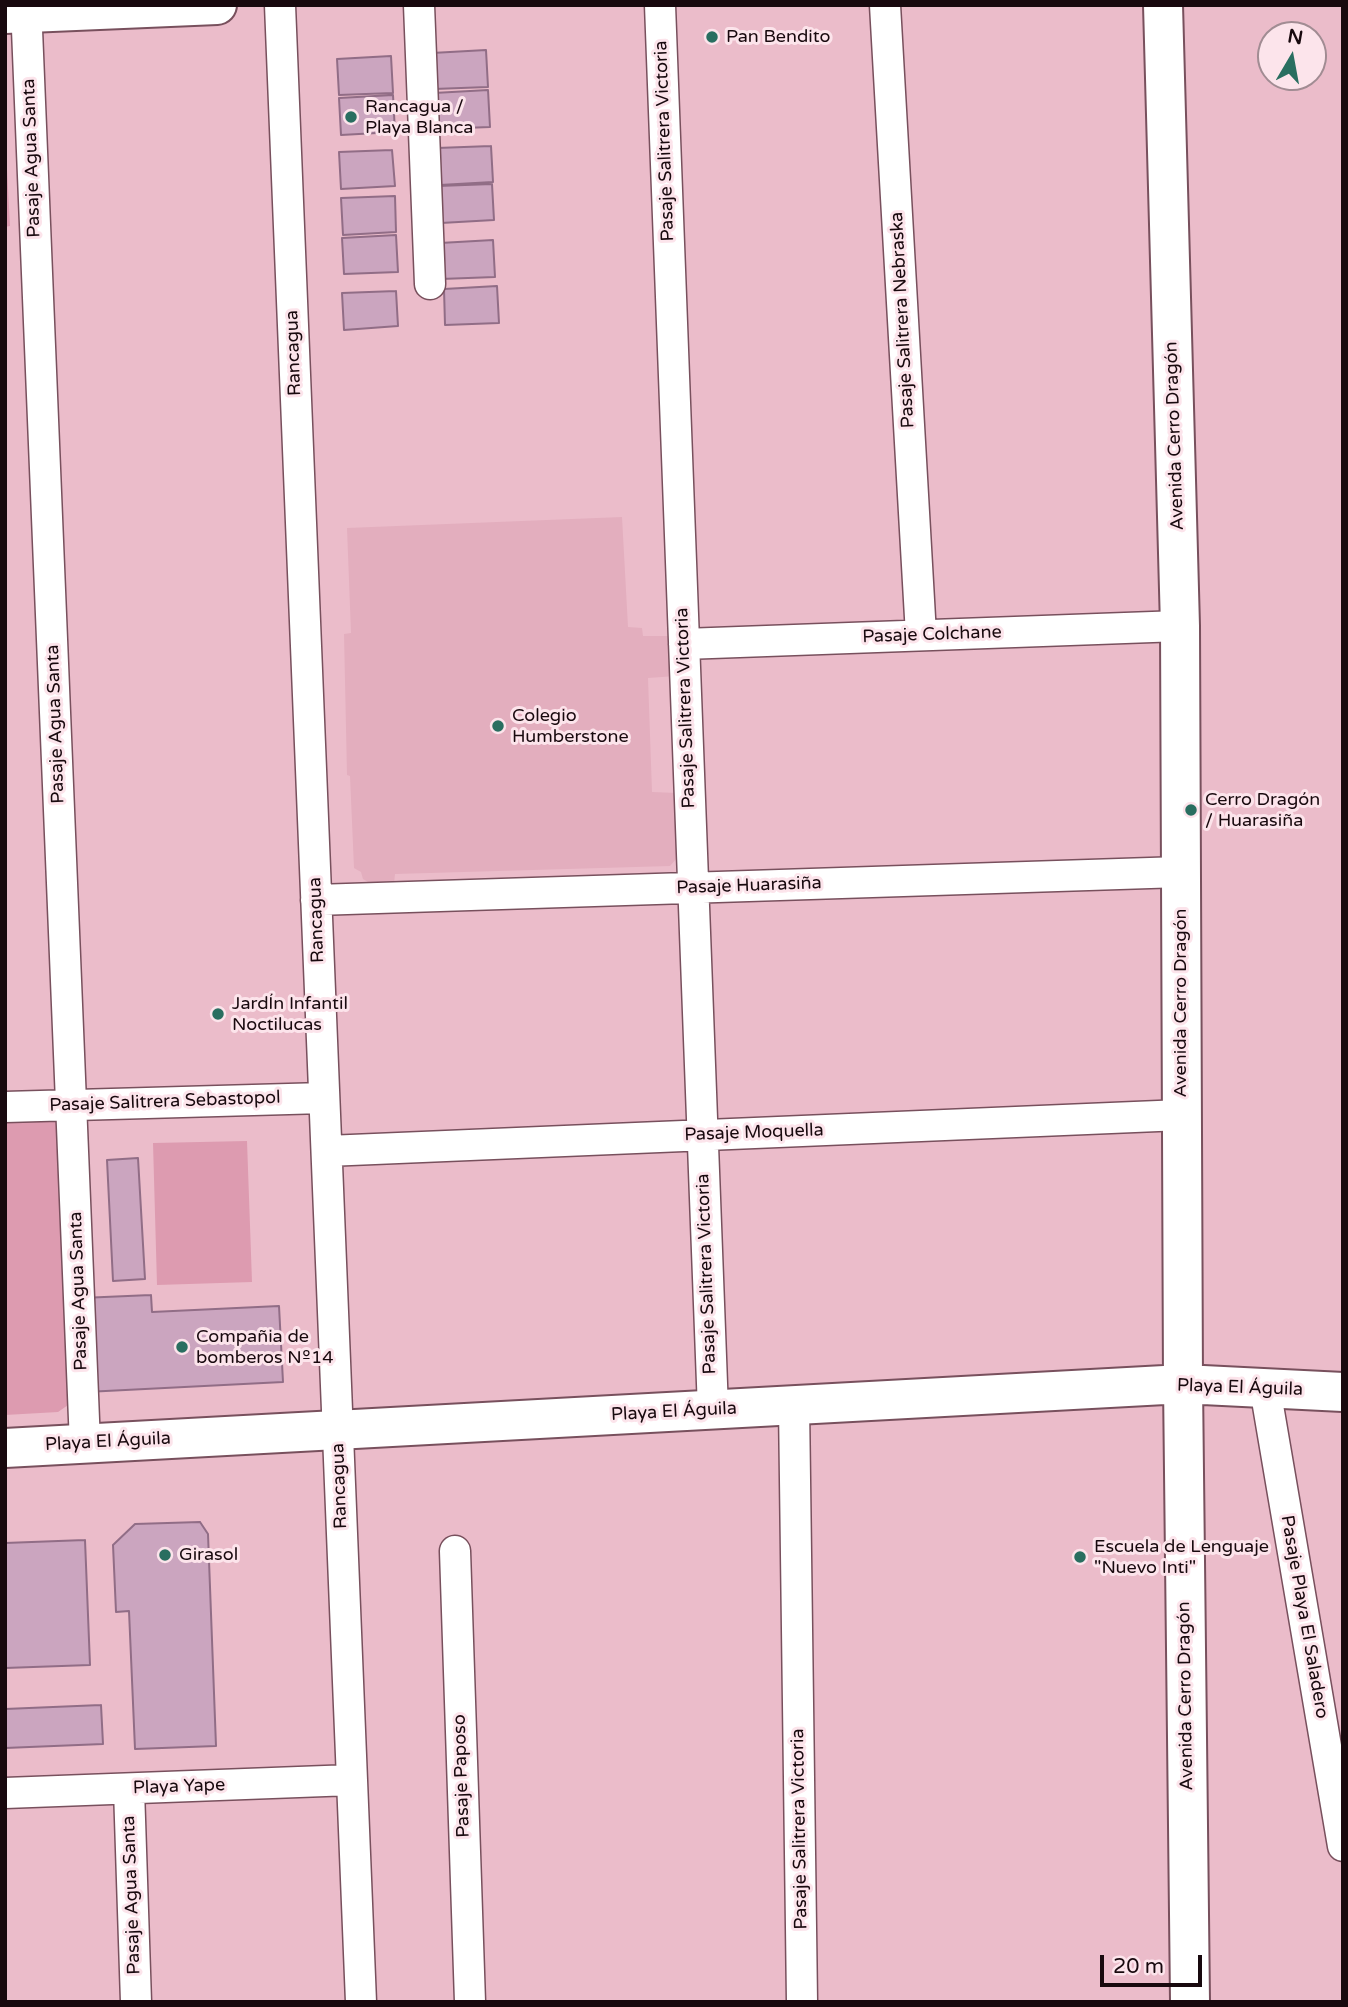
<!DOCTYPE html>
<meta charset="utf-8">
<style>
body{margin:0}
#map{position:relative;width:1348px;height:2007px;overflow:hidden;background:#ebbcca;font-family:"Varela Round",sans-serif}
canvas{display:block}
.frame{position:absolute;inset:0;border:7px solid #18090e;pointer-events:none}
.north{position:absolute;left:1257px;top:21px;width:70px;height:70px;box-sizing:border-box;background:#fce4eb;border:2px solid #a18c93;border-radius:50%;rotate:10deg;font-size:19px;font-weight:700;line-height:28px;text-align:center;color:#18090e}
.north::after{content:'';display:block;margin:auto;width:24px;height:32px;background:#296e60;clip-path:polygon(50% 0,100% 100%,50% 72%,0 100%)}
.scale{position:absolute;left:1100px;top:1955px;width:102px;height:32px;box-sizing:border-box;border:4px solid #18090e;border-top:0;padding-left:9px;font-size:21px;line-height:24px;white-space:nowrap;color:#18090e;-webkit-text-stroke:5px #fce4eb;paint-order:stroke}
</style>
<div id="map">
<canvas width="1348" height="2007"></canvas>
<div class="frame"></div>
<div class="north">N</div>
<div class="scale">20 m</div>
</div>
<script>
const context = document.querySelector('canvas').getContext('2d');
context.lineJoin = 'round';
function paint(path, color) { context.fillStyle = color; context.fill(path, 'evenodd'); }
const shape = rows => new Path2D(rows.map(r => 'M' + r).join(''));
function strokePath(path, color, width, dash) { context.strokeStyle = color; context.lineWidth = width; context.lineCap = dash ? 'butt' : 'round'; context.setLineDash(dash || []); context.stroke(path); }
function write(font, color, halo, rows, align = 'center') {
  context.font = font + ' "Varela Round",sans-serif'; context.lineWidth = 6; context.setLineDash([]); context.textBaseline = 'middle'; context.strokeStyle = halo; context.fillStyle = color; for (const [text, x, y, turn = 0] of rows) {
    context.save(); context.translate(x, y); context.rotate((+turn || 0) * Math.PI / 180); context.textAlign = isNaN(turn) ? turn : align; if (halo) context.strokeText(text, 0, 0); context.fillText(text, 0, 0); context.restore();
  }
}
const built = shape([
 [622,517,628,627,642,628,643,636,675,636,676,676,648,678,652,792,677,793,678,857,670,866,395,874,394,884,378,888,363,879,361,872,354,868,350,776,347,775,344,634,351,633,347,528]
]);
const green = shape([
 [5,131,10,226,5,227],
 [48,1113,62,1125,71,1403,58,1412,5,1415,5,1114],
 [247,1141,252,1282,157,1285,153,1143]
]);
const building = shape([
 [486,50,488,87,434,89,432,53,486,50],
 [391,56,393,93,339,95,337,59,391,56],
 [488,90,490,127,437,129,434,93,488,90],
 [393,95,395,132,341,135,339,98,393,95],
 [491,146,493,182,440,185,437,148,491,146],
 [392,150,395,186,341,189,339,152,392,150],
 [492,184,494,220,441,223,438,186,492,184],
 [395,196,396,232,343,235,341,198,395,196],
 [396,235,398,272,344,274,342,238,396,235],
 [493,240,495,277,441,279,440,243,493,240],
 [497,286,499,323,445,325,444,289,497,286],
 [396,291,398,326,344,330,342,293,396,291],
 [138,1158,145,1279,113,1281,107,1160,138,1158],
 [151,1295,152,1312,279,1306,283,1382,86,1392,81,1298,151,1295],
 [200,1522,208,1534,216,1746,135,1749,129,1611,116,1612,113,1545,135,1524,200,1522],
 [85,1540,90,1665,5,1668,5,1543,85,1540],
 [101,1705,103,1744,5,1748,5,1709,101,1705]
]);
const minor = shape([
 [26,5,85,1444],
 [280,5,361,2002],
 [419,5,430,284],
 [660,5,713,1410],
 [885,5,921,635],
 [684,644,1180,626],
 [316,900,1181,872],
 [5,1107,324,1098],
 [327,1151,1182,1115],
 [1265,1388,1343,1846],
 [794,1405,802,2002],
 [455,1551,470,2002],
 [129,1789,136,2002],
 [5,1793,352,1780]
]);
const tertiary = shape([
 [1163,5,1180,626,1183,1384,1190,2002],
 [5,14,217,5],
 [5,1448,1183,1384,1343,1392]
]);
const markers = [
 [712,37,7,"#296e60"],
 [351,117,7,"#296e60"],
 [498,726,7,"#296e60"],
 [1191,810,7,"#296e60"],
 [218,1014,7,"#296e60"],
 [182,1347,7,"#296e60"],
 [165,1555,7,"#296e60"],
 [1080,1557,7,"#296e60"]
];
const poiNames = [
 ["Pan Bendito",726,37],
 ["Rancagua /",365,107],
 ["Playa Blanca",365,128],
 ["Colegio",512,716],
 ["Humberstone",512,737],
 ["Cerro Dragón",1205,800],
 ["/ Huarasiña",1205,821],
 ["JardÍn Infantil",232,1004],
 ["Noctilucas",232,1025],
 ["Compañia de",196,1337],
 ["bomberos Nº14",196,1358],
 ["Escuela de Lenguaje",1094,1547],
 ["\"Nuevo Inti\"",1094,1568],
 ["Girasol",179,1555]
];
const streetNames = [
 ["Pasaje Salitrera Victoria",665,141,-92],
 ["Pasaje Agua Santa",32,158,-92],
 ["Pasaje Salitrera Nebraska",903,320,-93],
 ["Rancagua",294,353,-92],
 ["Avenida Cerro Dragón",1175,436,-92],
 ["Pasaje Colchane",932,635,-2],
 ["Pasaje Salitrera Victoria",686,708,-92],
 ["Pasaje Agua Santa",56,724,-92],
 ["Pasaje Huarasiña",749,886,-2],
 ["Rancagua",317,920,-92],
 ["Avenida Cerro Dragón",1181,1003,-90],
 ["Pasaje Salitrera Sebastopol",165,1102,-2],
 ["Pasaje Moquella",754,1133,-2],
 ["Pasaje Salitrera Victoria",707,1274,-92],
 ["Pasaje Agua Santa",79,1291,-92],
 ["Playa El Águila",1240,1388,2],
 ["Playa El Águila",674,1412,-3],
 ["Playa El Águila",108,1442,-3],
 ["Rancagua",340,1486,-92],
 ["Pasaje Playa El Saladero",1304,1617,80],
 ["Avenida Cerro Dragón",1186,1696,-91],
 ["Pasaje Paposo",462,1776,-92],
 ["Playa Yape",179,1787,-2],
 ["Pasaje Salitrera Victoria",800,1829,-91],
 ["Pasaje Agua Santa",132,1895,-92]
];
paint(built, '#e3aebe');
paint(green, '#dd9bb0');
paint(building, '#cba5bf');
strokePath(building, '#916d86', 2);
strokePath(minor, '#78505d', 33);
strokePath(tertiary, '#78505d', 42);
strokePath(minor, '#fff', 30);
strokePath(tertiary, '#fff', 38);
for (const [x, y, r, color] of markers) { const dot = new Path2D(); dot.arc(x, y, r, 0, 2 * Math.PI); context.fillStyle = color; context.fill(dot); strokePath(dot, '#fce4eb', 2.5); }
write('18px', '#18090e', '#fce4eb', poiNames, 'left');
write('18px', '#18090e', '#fce4eb', streetNames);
</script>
